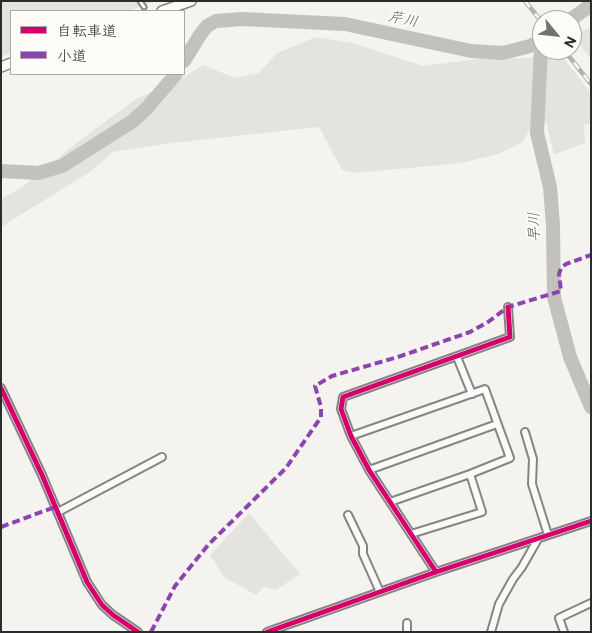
<!DOCTYPE html>
<meta charset="utf-8">
<style>
body{margin:0}
#map{position:relative;width:592px;height:633px;overflow:hidden;background:#f4f3f0;font-family:"Balsamiq Sans","Klee One",sans-serif}
canvas{display:block}
.frame{position:absolute;inset:0;border:2px solid #2b2b2b;pointer-events:none}
.legend{position:absolute;left:10px;top:10px;width:175px;height:65px;box-sizing:border-box;background:#fdfcf7;border:1px solid #a9a8a5;margin:0;padding:6px 9px;list-style:none;font-size:15px;color:#2b2b2b}
.legend li{display:flex;align-items:center;gap:10px;height:25px}
.legend b{width:25px;border:1px solid #a9a8a5}
.north{position:absolute;left:532px;top:10px;width:50px;height:50px;box-sizing:border-box;background:#fdfcf7;border:1px solid #a9a8a5;border-radius:50%;rotate:118deg;font-size:14px;font-weight:700;line-height:20px;text-align:center;color:#2b2b2b}
.north::after{content:'';display:block;margin:auto;width:18px;height:22px;background:#717170;clip-path:polygon(50% 0,100% 100%,50% 72%,0 100%)}
</style>
<div id="map">
<canvas width="592" height="633"></canvas>
<div class="frame"></div>
<ul class="legend">
<li><b style="height:6px;background:#d6006c"></b>自転車道</li>
<li><b style="height:6px;background:#8e44ad"></b>小道</li>
</ul>
<div class="north">N</div>
</div>
<script>
const context = document.querySelector('canvas').getContext('2d');
context.lineJoin = 'round';
function paint(path, color) { context.fillStyle = color; context.fill(path, 'evenodd'); }
const shape = rows => new Path2D(rows.map(r => 'M' + r).join(''));
function strokePath(path, color, width, dash) { context.strokeStyle = color; context.lineWidth = width; context.lineCap = dash ? 'butt' : 'round'; context.setLineDash(dash || []); context.stroke(path); }
function write(font, color, halo, rows, align = 'center') {
  context.font = font + ' "Balsamiq Sans","Klee One",sans-serif'; context.lineWidth = 4; context.setLineDash([]); context.textBaseline = 'middle'; context.strokeStyle = halo; context.fillStyle = color; for (const [text, x, y, turn = 0] of rows) {
    context.save(); context.translate(x, y); context.rotate((+turn || 0) * Math.PI / 180); context.textAlign = isNaN(turn) ? turn : align; if (halo) context.strokeText(text, 0, 0); context.fillText(text, 0, 0); context.restore();
  }
}
const built = shape([
 [1,1,156,1,128,11,11,11,11,53,1,57]
]);
const green = shape([
 [591,27,591,59,572,35],
 [316,37,353,43,423,66,477,59,531,58,543,50,557,50,591,93,591,124,584,125,585,143,554,155,546,121,534,121,523,142,498,154,461,163,356,173,342,170,319,127,172,143,113,152,90,172,1,227,1,199,22,187,83,138,136,99,181,79,203,65,235,78,259,73,277,53],
 [249,513,300,574,276,590,264,587,256,595,224,577,210,555]
]);
const river = shape([
 [570,20,591,5],
 [539,42,541,49,537,133,550,187,553,225,554,297,570,357,591,407],
 [184,61,200,35,207,26,216,21,242,19,345,24,471,51,503,53,530,46,542,40],
 [1,171,38,173,62,166,133,121,147,108,176,74]
]);
const service = shape([
 [140,1,144,7]
]);
const minor = shape([
 [457,357,472,394],
 [1,388,42,475,87,582,102,605,113,615,138,632],
 [525,432,533,459,532,484,548,535],
 [351,436,485,389,510,458,470,474,390,502],
 [369,470,497,424],
 [58,512,162,457],
 [348,515,363,546,363,554,380,592],
 [411,534,482,512,470,474],
 [436,572,369,470,351,436,341,409,343,397,510,337,508,307],
 [267,632,436,572,591,521],
 [407,632,407,623],
 [491,632,499,604,513,579,522,567,538,539],
 [564,632,559,618,591,603]
]);
const secondary = shape([
 [162,11,191,1],
 [1,67,11,63]
]);
const rail = shape([
 [525,1,542,22],
 [564,50,591,84]
]);
const quiet = shape([
 [1,527,55,507],
 [151,632,175,586,208,545,286,468,321,417,321,407,315,386,332,376,398,357,470,332,488,322,508,307,561,291,559,274,561,268,566,264,591,255]
]);
const cycleway = shape([
 [1,388,42,475,87,582,102,605,113,615,138,632],
 [436,572,369,470,351,436,341,409,343,397,510,337,508,307],
 [267,632,436,572,591,521]
]);
const waterNames = [
 ["芹川",403,20,12],
 ["早川",535,227,-92]
];
paint(built, '#e4e3df');
paint(green, '#e4e3e0');
strokePath(river, '#c2c1be', 14);
strokePath(service, '#858584', 7);
strokePath(minor, '#858584', 10);
strokePath(secondary, '#858584', 12);
strokePath(service, '#fafaf8', 3);
strokePath(minor, '#fafaf8', 6);
strokePath(secondary, '#fafaf8', 9);
strokePath(rail, '#b3b2b1', 4.5);
strokePath(rail, '#fdfcf7', 2.5, [8]);
strokePath(quiet, '#8e44ad', 4, [8, 4]);
strokePath(cycleway, '#d6006c', 5);
write('italic 15px', '#585857', '#fdfcf7', waterNames);
</script>
